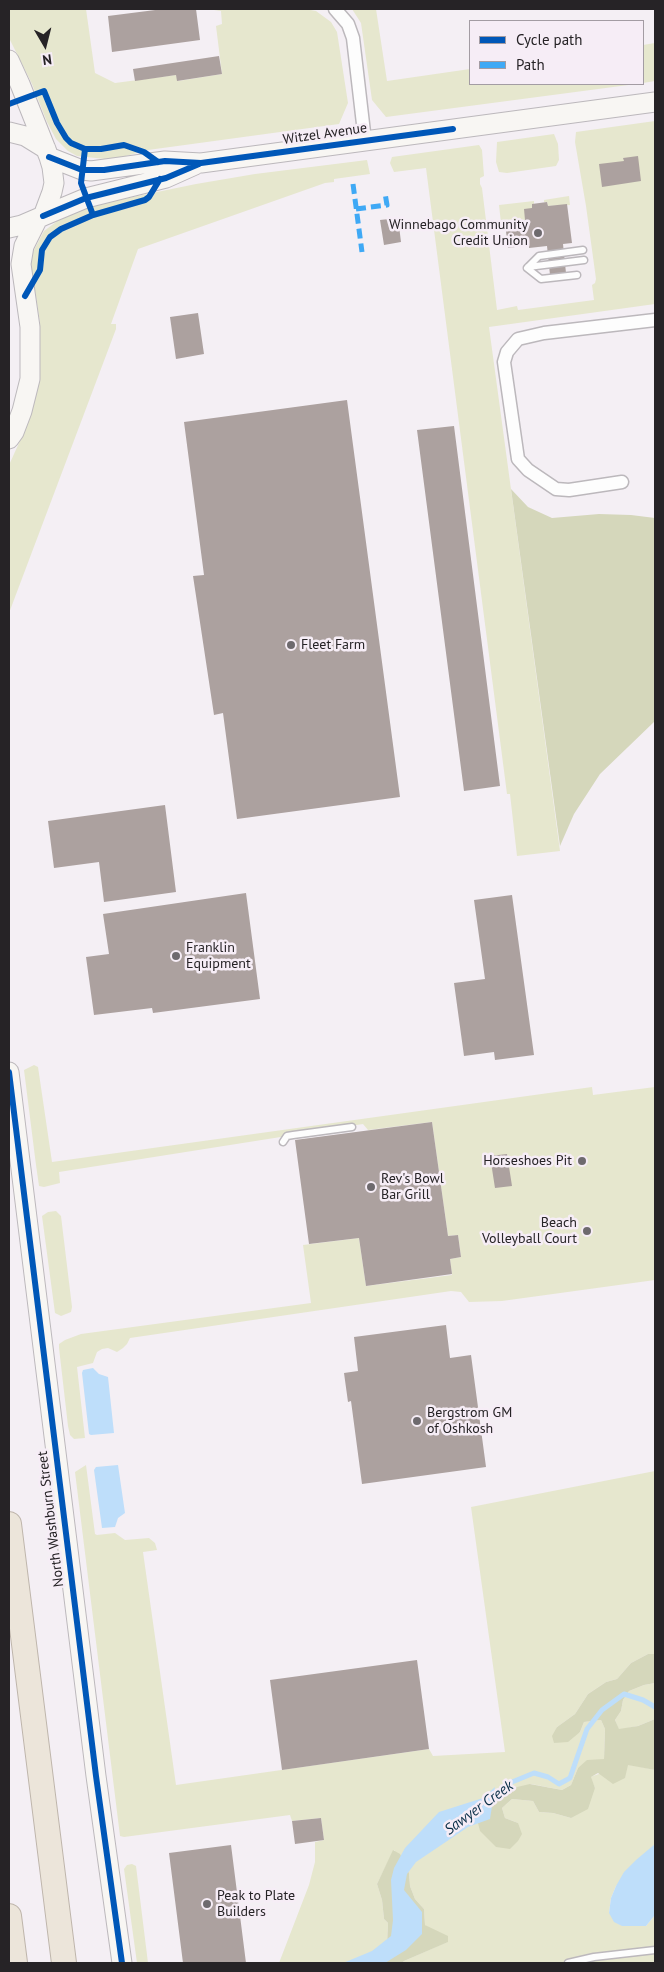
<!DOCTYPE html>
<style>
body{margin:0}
#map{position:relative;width:664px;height:1972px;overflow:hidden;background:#f4eff4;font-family:"PT Sans",sans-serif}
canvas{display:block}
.frame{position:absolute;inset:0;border:10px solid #262326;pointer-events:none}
.legend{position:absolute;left:469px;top:20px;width:175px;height:65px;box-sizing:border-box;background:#f6edf6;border:1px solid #a39ca3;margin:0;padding:6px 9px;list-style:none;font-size:15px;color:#262326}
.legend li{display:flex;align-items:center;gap:10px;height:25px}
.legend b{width:25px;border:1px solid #a39ca3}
.north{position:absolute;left:20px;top:20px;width:50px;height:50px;-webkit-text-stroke:4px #f6edf6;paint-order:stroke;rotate:172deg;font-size:14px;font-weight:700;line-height:20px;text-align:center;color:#262326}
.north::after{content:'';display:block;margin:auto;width:18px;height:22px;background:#262326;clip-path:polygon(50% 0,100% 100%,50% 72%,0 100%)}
</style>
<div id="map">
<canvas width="664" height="1972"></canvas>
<div class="frame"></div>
<ul class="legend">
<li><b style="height:6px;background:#0057b8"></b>Cycle path</li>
<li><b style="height:6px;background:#3fa9f5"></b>Path</li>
</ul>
<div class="north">N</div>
</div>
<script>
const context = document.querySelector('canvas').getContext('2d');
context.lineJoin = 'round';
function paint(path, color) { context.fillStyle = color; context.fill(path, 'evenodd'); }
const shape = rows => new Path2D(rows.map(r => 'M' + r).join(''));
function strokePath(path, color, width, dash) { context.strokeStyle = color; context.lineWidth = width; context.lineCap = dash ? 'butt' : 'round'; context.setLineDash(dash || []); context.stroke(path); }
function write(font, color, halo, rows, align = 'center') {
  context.font = font + ' "PT Sans",sans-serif'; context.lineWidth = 5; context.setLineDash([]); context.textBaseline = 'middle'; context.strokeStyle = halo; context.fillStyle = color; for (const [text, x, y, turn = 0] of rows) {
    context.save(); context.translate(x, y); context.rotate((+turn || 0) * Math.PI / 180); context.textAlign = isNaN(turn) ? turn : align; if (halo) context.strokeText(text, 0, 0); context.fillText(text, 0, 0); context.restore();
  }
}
const green = shape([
 [9,9,86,9,95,73,115,83,176,75,178,81,222,74,216,26,222,24,221,11,214,10,214,9,305,9,316,11,331,22,337,32,348,103,339,124,148,150,122,157,105,159,77,156,68,151,56,139,47,122,32,84,9,38],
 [352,9,376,9,387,81,470,69,470,84,636,84,386,117,372,100,361,23],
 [655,43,655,81,643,83,643,45],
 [655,121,655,304,489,327,560,851,517,856,510,794,507,794,426,168,394,172,390,163,392,157,479,145,482,150,484,176,480,178,480,184,482,188,497,310,517,306,518,310,594,300,592,285,595,283,596,279,586,206,575,142,576,132],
 [554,134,558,144,559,160,556,166,507,173,499,172,496,162,497,142],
 [367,160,370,174,334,179,334,182,325,183,138,249,111,324,116,324,116,329,9,613,9,465,29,421,38,383,40,323,31,264,33,252,44,231,60,219,94,205,196,184,255,174],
 [569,196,570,205,548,206,547,202,544,202,544,200],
 [534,201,534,204,532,204,532,208,525,220,501,223,499,205],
 [34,1065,38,1067,52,1162,592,1087,593,1095,655,1087,655,1280,502,1301,469,1302,461,1292,451,1291,130,1338,127,1344,123,1348,117,1352,108,1348,102,1349,97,1352,93,1363,77,1367,85,1438,74,1439,70,1435,68,1426,59,1348,59,1344,65,1340,81,1334,311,1303,303,1245,359,1238,366,1286,452,1275,450,1259,461,1257,458,1235,448,1236,432,1122,368,1130,363,1124,59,1172,60,1183,44,1187,39,1186,36,1165,24,1070],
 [56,1211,61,1216,72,1307,71,1312,61,1316,55,1313,42,1216,48,1212],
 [86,1465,95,1534,97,1535,115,1533,125,1540,149,1538,155,1543,157,1550,143,1552,176,1785,429,1749,433,1756,505,1752,471,1507,655,1471,655,1654,648,1654,631,1663,617,1679,606,1682,588,1694,575,1714,557,1727,554,1743,580,1732,584,1722,601,1720,605,1729,604,1759,578,1768,571,1785,562,1790,531,1784,477,1819,518,1823,505,1818,502,1808,512,1799,533,1801,539,1812,553,1813,571,1818,595,1788,590,1777,628,1764,655,1770,655,1844,616,1886,611,1898,609,1913,646,1926,655,1915,655,1963,402,1963,404,1961,447,1942,425,1925,424,1909,415,1899,410,1886,409,1873,394,1850,377,1884,382,1900,384,1919,388,1923,387,1944,355,1963,279,1963,309,1885,315,1862,315,1842,324,1840,321,1818,292,1821,290,1815,124,1837,120,1836,75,1472],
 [655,1683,655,1719,638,1726,619,1730,615,1720,621,1711,623,1700,629,1691,644,1685],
 [132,1864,136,1866,148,1963,137,1963,124,1869,127,1865]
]);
const forest = shape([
 [511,489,528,507,552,518,599,514,631,515,655,518,655,721,600,774,574,814,560,846],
 [648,1654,655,1654,655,1683,644,1685,629,1691,623,1700,621,1711,615,1720,619,1729,638,1726,655,1719,655,1770,628,1765,625,1778,613,1784,598,1773,591,1777,595,1788,588,1809,571,1818,553,1813,539,1812,533,1801,512,1799,502,1808,505,1818,518,1823,522,1834,518,1841,510,1849,496,1847,480,1831,477,1819,503,1794,517,1787,530,1784,562,1790,571,1785,578,1768,587,1760,604,1759,605,1729,601,1720,584,1722,580,1732,568,1742,554,1743,552,1736,557,1727,575,1714,588,1694,606,1682,617,1679,631,1663],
 [393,1850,400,1854,409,1873,410,1886,415,1899,424,1909,425,1925,448,1936,448,1942,404,1961,402,1963,355,1963,387,1944,388,1923,384,1919,382,1900,377,1884]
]);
const water = shape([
 [93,1368,99,1374,108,1377,114,1433,91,1435,89,1434,82,1373,83,1370],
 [118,1465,125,1513,118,1518,115,1527,102,1528,94,1470,96,1467],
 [495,1787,490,1819,468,1827,416,1862,407,1874,404,1890,422,1912,422,1934,406,1950,385,1963,343,1963,372,1951,391,1936,393,1920,391,1880,394,1868,405,1848,439,1812,483,1798],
 [655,1844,655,1915,646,1926,622,1926,614,1922,609,1913,611,1898,616,1886,624,1872,636,1860]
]);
const stream = shape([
 [490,1799,512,1782,534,1773,548,1777,559,1784,570,1778,587,1729,602,1710,624,1694,643,1700,655,1707]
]);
const building = shape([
 [163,9,196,9,200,40,112,52,108,16],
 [219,56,222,74,177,81,176,75,135,81,133,69],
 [638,156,641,181,602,187,599,164,624,161,623,158],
 [547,202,548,206,567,204,572,243,563,244,566,273,550,275,547,246,529,248,529,245,508,248,505,223,525,220,524,209,532,208,532,204],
 [398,218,401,242,384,245,380,220],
 [198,313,204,354,176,359,170,317],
 [347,400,400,797,237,819,223,713,214,715,193,576,204,575,184,422],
 [454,426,500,786,464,791,417,430],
 [165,805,176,892,104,902,99,862,54,868,48,821],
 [246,893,260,999,153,1013,152,1008,94,1015,86,957,109,954,103,914],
 [512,895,534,1055,495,1060,494,1052,464,1056,454,983,485,979,474,900],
 [432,1122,448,1236,458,1235,461,1257,450,1259,452,1274,366,1286,359,1238,309,1244,295,1140],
 [507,1154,512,1186,495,1188,490,1156],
 [446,1325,450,1358,471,1355,486,1467,362,1484,351,1401,348,1402,344,1373,358,1371,354,1337],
 [417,1660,429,1749,282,1770,270,1680],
 [321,1818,324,1840,295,1844,292,1821],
 [231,1845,246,1963,183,1963,169,1853]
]);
const lane = shape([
 [528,267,584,260],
 [527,268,539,256,583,250],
 [527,268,541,279,577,275],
 [283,1142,287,1136,293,1135,352,1127],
 [568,1963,594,1957,655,1950]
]);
const street = shape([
 [335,9,348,24,353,38,365,141],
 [622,482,569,490,556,489,528,470,518,459,504,362,507,352,518,339,544,333,655,320]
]);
const secondary = shape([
 [9,60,20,84,49,157,52,167,54,183,52,192,43,216,22,225,9,228],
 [9,132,25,136,46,149],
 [49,157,82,170,91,171,165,161,201,163,655,102],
 [43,216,86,198,166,178,195,165],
 [9,439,14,432,22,411,30,379,30,327,21,264,24,246,37,220],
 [9,1072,96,1776,122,1963]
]);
const highway = shape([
 [9,1524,64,1963],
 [9,1916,15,1963]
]);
const quiet = shape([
 [353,184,362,252],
 [356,209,387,205,385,193]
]);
const cycleway = shape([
 [9,104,44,91,57,123,66,138,71,143,85,149],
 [49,157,82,170,104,170,165,161,201,163,453,129],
 [158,162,144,152,124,145,101,149,85,149,81,183,93,215,145,200,149,197,160,179],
 [43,216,86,198,166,178,199,164],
 [25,296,40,270,42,250,50,237,61,229,93,215],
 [9,1072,96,1776,122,1963]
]);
const markers = [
 [538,233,5,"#6e6a6e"],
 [291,645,5,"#6e6a6e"],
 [176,956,5,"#6e6a6e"],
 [582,1161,5,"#6e6a6e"],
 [371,1187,5,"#6e6a6e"],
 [587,1231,5,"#6e6a6e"],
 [417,1421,5,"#6e6a6e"],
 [207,1904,5,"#6e6a6e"]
];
const streetNames = [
 ["Witzel Avenue",325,134,-8],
 ["North Washburn Street",51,1519,-97]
];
const poiNames = [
 ["Winnebago Community",528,225,"right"],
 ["Credit Union",528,241,"right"],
 ["Fleet Farm",301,645],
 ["Franklin",186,948],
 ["Equipment",186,964],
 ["Horseshoes Pit",572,1161,"right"],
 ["Rev's Bowl",381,1179],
 ["Bar Grill",381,1195],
 ["Beach",577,1223,"right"],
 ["Volleyball Court",577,1239,"right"],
 ["Bergstrom GM",427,1413],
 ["of Oshkosh",427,1429],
 ["Peak to Plate",217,1896],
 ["Builders",217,1912]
];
const waterNames = [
 ["Sawyer Creek",479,1808,-36]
];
paint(green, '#e6e7ce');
paint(forest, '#d5d7bb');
paint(water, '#bedefa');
strokePath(stream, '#bedefa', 5);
paint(building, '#aca19f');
strokePath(lane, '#bcb8bc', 9);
strokePath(street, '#bcb8bc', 15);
strokePath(secondary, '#bcb8bc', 21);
strokePath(highway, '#beb5ab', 26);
strokePath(lane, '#fdfdfd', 6);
strokePath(street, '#fdfdfd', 12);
strokePath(secondary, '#f8f6f3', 19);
strokePath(highway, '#ece5da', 24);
strokePath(quiet, '#3fa9f5', 5, [10, 5]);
strokePath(cycleway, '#0057b8', 6);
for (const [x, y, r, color] of markers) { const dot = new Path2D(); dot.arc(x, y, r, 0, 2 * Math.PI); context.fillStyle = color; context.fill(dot); strokePath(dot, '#f6edf6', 2); }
write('14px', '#262326', '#f6edf6', streetNames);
write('14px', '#262326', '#f6edf6', poiNames, 'left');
write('italic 15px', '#072d46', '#f6edf6', waterNames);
</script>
